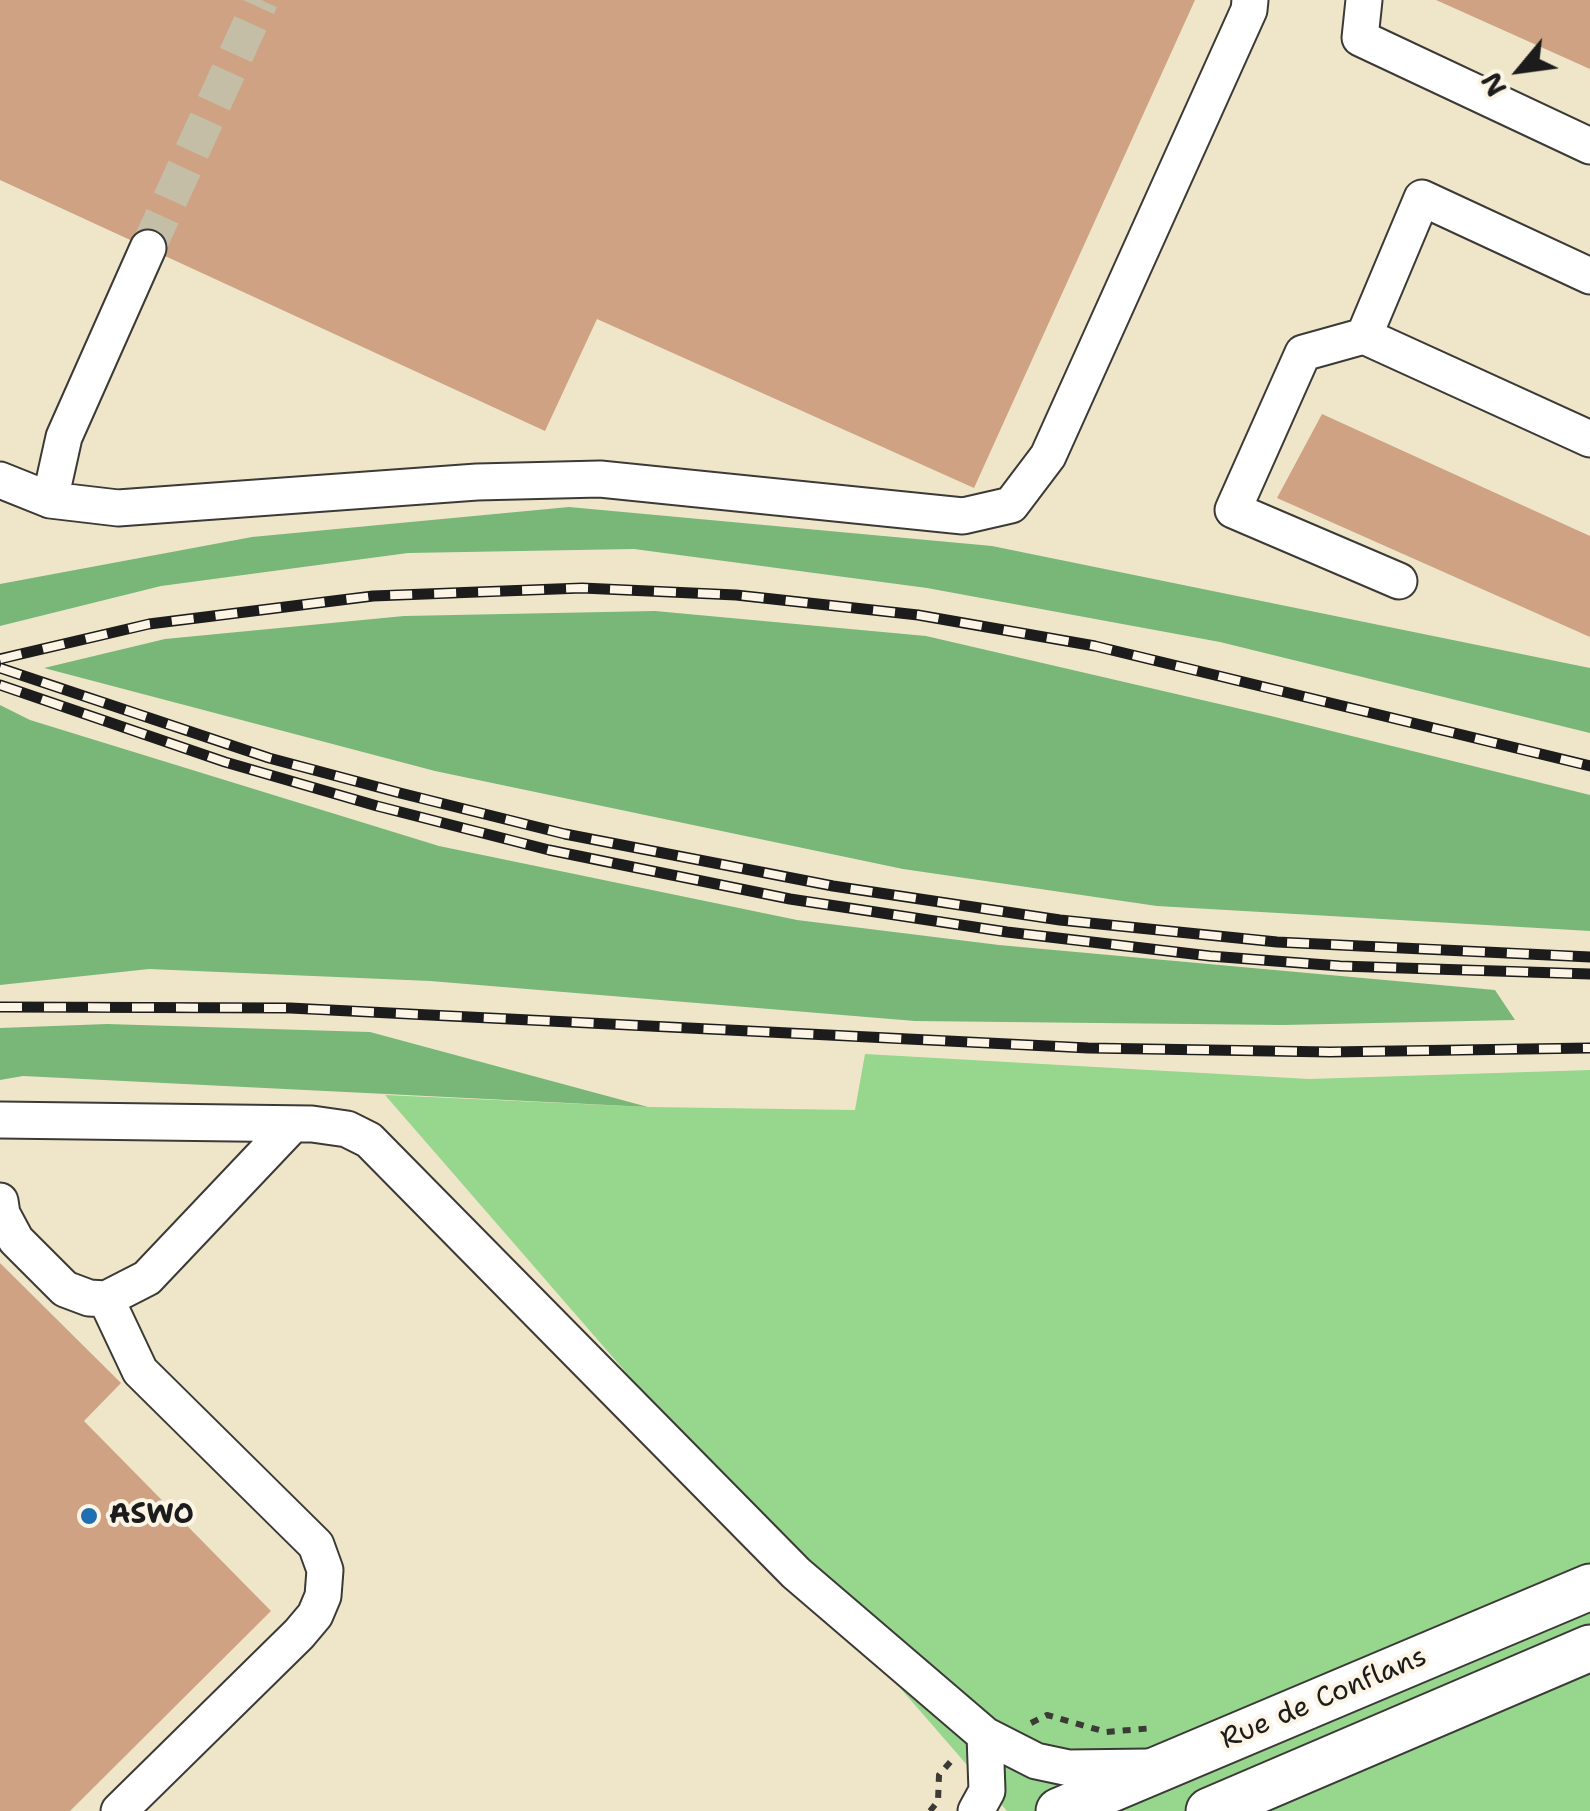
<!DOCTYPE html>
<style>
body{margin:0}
#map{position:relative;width:1590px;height:1811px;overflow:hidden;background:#efe6c9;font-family:"Shantell Sans",sans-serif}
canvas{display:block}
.north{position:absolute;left:1470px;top:20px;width:100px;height:100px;-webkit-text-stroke:8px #fcf5e5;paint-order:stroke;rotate:241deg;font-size:28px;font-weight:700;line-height:40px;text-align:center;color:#1c1c1c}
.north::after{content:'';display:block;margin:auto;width:35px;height:45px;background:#1c1c1c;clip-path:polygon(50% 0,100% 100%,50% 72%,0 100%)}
</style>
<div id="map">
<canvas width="1590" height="1811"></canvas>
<div class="north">N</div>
</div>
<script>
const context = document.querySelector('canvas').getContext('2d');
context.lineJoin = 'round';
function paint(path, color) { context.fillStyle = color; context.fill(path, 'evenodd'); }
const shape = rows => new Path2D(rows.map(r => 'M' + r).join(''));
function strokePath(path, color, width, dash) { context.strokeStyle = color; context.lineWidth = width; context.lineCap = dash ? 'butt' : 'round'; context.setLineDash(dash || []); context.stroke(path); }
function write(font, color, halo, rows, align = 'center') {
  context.font = font + ' "Shantell Sans",sans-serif'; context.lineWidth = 8; context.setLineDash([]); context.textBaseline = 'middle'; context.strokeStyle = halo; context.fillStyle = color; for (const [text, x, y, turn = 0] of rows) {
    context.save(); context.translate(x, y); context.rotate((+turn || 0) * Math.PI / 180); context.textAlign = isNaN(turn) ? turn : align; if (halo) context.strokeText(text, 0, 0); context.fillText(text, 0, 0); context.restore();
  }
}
const green = shape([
 [865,1054,1309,1079,1590,1070,1590,1811,1007,1811,385,1095,648,1107,855,1110]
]);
const forest = shape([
 [569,507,992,546,1590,668,1590,733,1220,642,927,588,634,549,408,553,161,586,0,626,0,584,252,537],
 [655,611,926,636,1271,716,1590,795,1590,931,1157,906,903,869,435,771,44,668,165,639,404,616],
 [0,705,30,720,439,846,797,920,999,945,1495,990,1515,1020,1283,1025,915,1021,430,981,149,969,0,985],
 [107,1024,370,1032,648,1107,23,1076,0,1080,0,1028]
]);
const building = shape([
 [0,0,1195,0,974,488,597,319,545,431,0,180],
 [1436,0,1590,0,1590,69],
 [1322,414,1590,536,1590,637,1277,498],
 [0,1263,121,1383,84,1421,271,1611,70,1811,0,1811]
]);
const minorTunnel = shape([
 [148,248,261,0]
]);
const path = shape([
 [1031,1723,1047,1715,1106,1732,1154,1728],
 [930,1811,938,1801,939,1775,952,1760]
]);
const minor = shape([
 [1364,0,1360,38,1590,146],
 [1590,276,1422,198,1364,336,1590,439],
 [1364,336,1303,353,1233,510,1399,581],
 [0,480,50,500,118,508,477,482,600,479,963,516,1011,505,1048,456,1249,10,1250,0],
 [50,500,64,437,148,248],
 [0,1120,312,1124,347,1129,369,1140,796,1573,985,1735,1036,1761,1069,1768,1148,1767],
 [0,1201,2,1214,16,1240,65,1289,89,1298,106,1299,147,1278,293,1124],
 [106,1299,140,1371,316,1545,325,1570,323,1596,315,1615,299,1634,119,1811],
 [976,1811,987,1791,985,1735]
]);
const major = shape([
 [1059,1811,1590,1587],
 [1209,1811,1590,1648]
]);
const rail = shape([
 [0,659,149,624,373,596,582,588,736,595,918,615,1095,646,1590,766],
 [0,668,269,758,400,793,565,834,833,886,1060,920,1277,942,1590,957],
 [0,685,225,762,377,806,549,850,790,899,1007,932,1210,956,1340,966,1590,974],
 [0,1007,290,1008,1088,1048,1330,1052,1590,1048]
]);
const markers = [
 [89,1516,10,"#1f6fb2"]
];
const poiNames = [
 ["ASWO",109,1516]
];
const streetNames = [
 ["Rue de Conflans",1324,1699,-23]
];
paint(green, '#96d68d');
paint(forest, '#78b778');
paint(building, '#cea282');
strokePath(minorTunnel, '#c5bea6', 35, [35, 18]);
strokePath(minor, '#3c3a36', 39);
strokePath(major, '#3c3a36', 49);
strokePath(path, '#3c3a36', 6, [8, 8]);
strokePath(minor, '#fff', 35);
strokePath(major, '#fff', 45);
strokePath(rail, '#1c1c1c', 11);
strokePath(rail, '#fcf5e5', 8, [22]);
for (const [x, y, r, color] of markers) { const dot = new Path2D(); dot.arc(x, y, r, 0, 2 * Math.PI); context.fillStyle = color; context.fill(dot); strokePath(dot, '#fcf5e5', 4); }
write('bold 28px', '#1c1c1c', '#fcf5e5', poiNames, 'left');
write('28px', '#1c1c1c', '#fcf5e5', streetNames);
</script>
